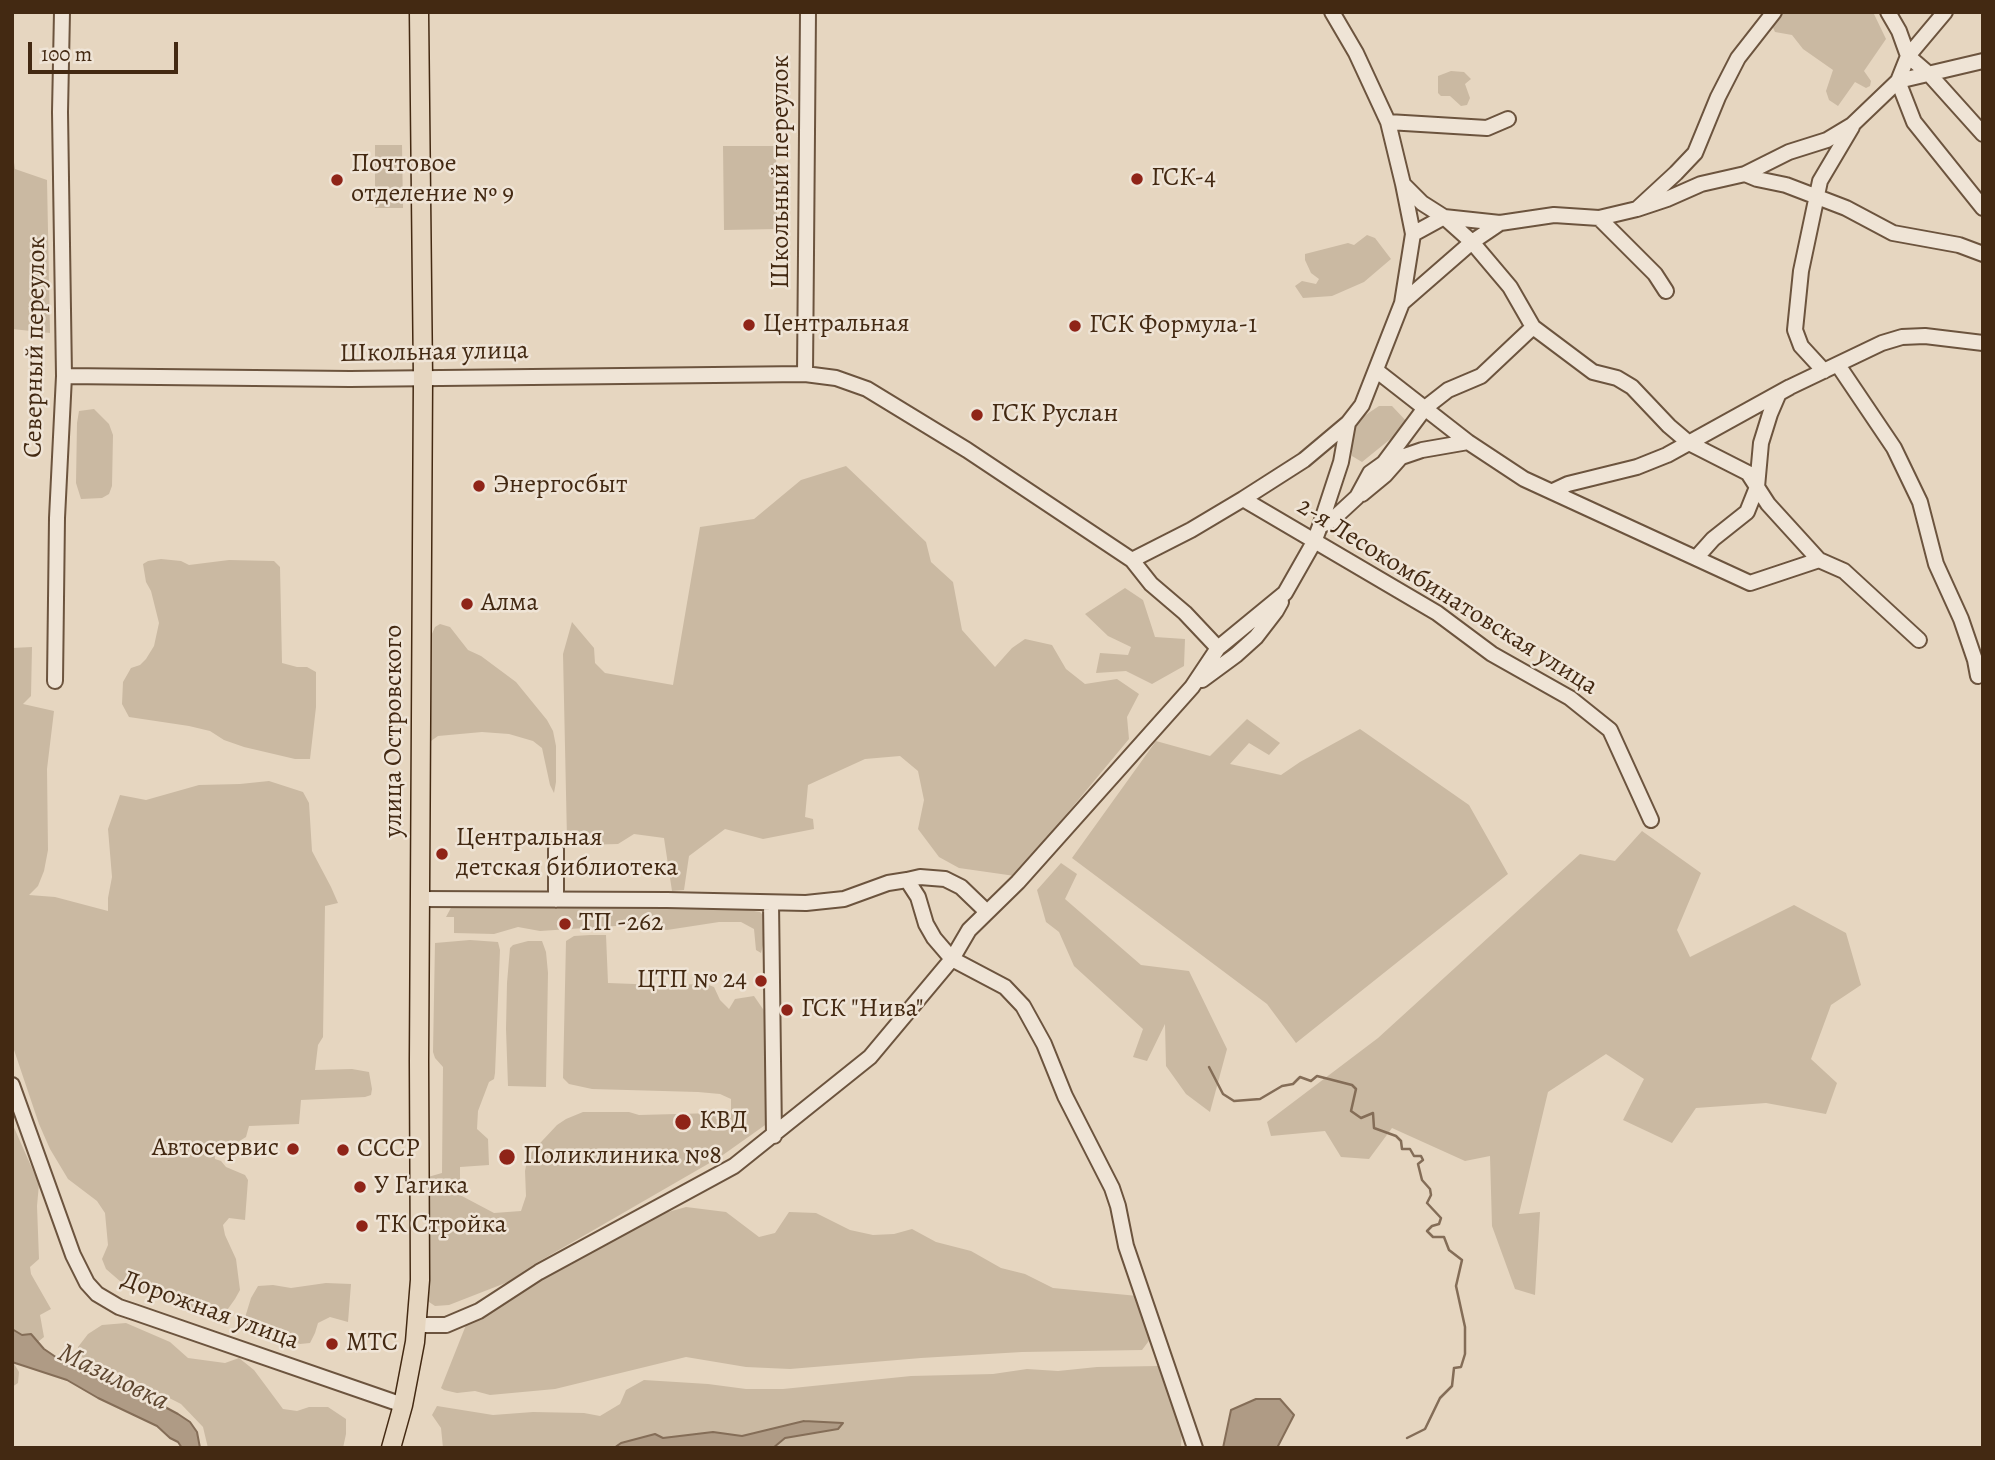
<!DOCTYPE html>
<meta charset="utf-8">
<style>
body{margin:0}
#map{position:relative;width:1995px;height:1460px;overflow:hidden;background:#e6d6c0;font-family:Alegreya,serif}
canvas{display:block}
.frame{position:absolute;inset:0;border:14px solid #432912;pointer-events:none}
.scale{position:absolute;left:28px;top:42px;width:150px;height:32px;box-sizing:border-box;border:4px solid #432912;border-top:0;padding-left:9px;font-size:21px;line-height:24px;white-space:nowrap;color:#432912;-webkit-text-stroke:5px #efe4d6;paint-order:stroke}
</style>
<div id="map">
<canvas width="1995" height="1460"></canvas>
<div class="frame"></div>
<div class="scale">100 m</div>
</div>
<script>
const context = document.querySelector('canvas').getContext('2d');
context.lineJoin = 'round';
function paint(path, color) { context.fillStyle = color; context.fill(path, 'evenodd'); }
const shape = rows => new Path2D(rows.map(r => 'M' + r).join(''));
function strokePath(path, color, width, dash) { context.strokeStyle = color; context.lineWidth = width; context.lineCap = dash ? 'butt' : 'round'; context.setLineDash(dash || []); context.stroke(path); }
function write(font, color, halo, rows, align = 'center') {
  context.font = font + ' Alegreya,serif'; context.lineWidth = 5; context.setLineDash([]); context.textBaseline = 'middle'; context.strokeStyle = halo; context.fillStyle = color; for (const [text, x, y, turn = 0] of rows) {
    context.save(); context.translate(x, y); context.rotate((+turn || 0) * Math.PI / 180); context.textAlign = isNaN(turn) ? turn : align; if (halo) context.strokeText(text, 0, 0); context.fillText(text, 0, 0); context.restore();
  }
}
const green = shape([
 [1776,12,1873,12,1886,39,1864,71,1871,81,1870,86,1866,88,1855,82,1838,106,1829,100,1826,91,1833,70,1803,49,1792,35,1775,32,1770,21],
 [1451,71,1464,72,1471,79,1465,84,1470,98,1467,105,1461,106,1450,96,1441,96,1438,93,1438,76],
 [375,145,402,145,403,208,375,208],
 [723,146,776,146,777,229,724,230],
 [12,149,15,169,47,180,50,333,12,329],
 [1367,235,1375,238,1391,259,1364,282,1332,296,1303,298,1295,286,1302,281,1316,284,1319,279,1311,273,1305,260,1305,254,1348,243,1354,245],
 [1379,406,1392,406,1409,424,1362,462,1352,456,1350,435,1361,418],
 [94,409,109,424,113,435,112,486,109,494,102,498,81,499,76,483,77,423,79,411],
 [846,466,926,542,931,562,953,582,962,630,995,667,1012,648,1025,639,1052,645,1066,669,1085,684,1117,679,1139,694,1127,717,1129,739,1015,876,959,868,939,857,918,829,924,800,918,771,900,756,865,759,808,785,805,817,813,819,814,829,763,839,725,829,689,856,684,890,672,891,664,838,634,834,618,844,582,845,567,839,563,654,572,622,594,648,595,663,605,673,673,685,700,527,754,519,801,480],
 [161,559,181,561,189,565,229,560,274,561,280,567,282,663,297,667,307,667,316,672,316,707,310,759,295,759,244,747,224,740,210,731,189,726,129,717,122,704,123,682,131,668,140,665,146,659,154,646,159,623,151,591,146,582,143,564,148,561],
 [1125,588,1143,600,1155,637,1185,639,1184,666,1152,684,1126,671,1096,673,1100,653,1128,655,1131,647,1108,636,1085,614],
 [440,624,450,627,468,650,481,656,516,682,547,720,553,731,556,746,556,782,554,793,550,785,542,748,533,741,509,734,482,732,438,736,431,741,431,636,435,627],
 [32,647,31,696,23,704,54,711,47,769,48,850,44,871,38,886,29,895,55,897,108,911,108,898,112,877,108,829,120,795,146,800,199,785,240,784,269,781,303,792,309,803,312,851,331,887,338,903,325,906,323,1037,318,1045,315,1070,352,1069,369,1072,372,1089,371,1095,365,1097,301,1100,299,1124,249,1126,246,1137,233,1145,220,1146,214,1150,215,1159,221,1161,226,1167,245,1175,248,1180,245,1220,229,1218,223,1225,225,1235,236,1259,240,1290,235,1299,225,1313,211,1314,154,1294,132,1288,121,1282,106,1269,102,1259,108,1245,105,1213,97,1201,68,1179,50,1149,39,1124,12,1044,12,648],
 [1247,719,1280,743,1269,755,1249,743,1230,764,1281,775,1300,762,1360,729,1469,805,1508,874,1296,1043,1267,1004,1072,858,1156,741,1210,756],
 [1642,831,1701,873,1677,930,1690,957,1794,905,1846,933,1861,985,1831,1005,1811,1059,1837,1083,1826,1114,1766,1103,1696,1108,1672,1143,1623,1120,1644,1079,1606,1054,1548,1092,1519,1214,1540,1212,1535,1295,1515,1289,1492,1226,1490,1156,1465,1161,1392,1128,1369,1159,1341,1157,1325,1131,1271,1136,1267,1122,1378,1038,1580,854,1615,861],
 [1061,863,1077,874,1065,899,1141,965,1189,971,1227,1049,1210,1112,1186,1094,1166,1066,1165,1024,1147,1061,1133,1057,1143,1029,1074,966,1059,932,1046,922,1037,890],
 [453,904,748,910,760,912,764,916,765,937,761,953,756,950,754,929,741,922,719,922,667,930,630,925,540,931,518,927,494,934,454,933,454,917,446,917],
 [590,935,606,935,608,983,661,985,706,984,714,987,720,1000,729,1009,735,999,754,996,765,1012,768,1123,720,1157,533,1265,508,1282,449,1305,435,1306,429,1302,426,1295,427,1244,429,1235,427,1188,428,1177,442,1173,443,1067,435,1058,433,1052,435,943,470,940,498,942,500,950,495,1073,494,1079,489,1082,478,1111,477,1129,488,1139,489,1165,460,1167,460,1195,494,1213,521,1211,526,1196,525,1171,528,1156,557,1125,566,1119,583,1112,629,1112,639,1115,715,1113,716,1119,731,1118,731,1099,720,1094,698,1092,592,1089,569,1084,563,1078,566,941,574,936],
 [528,941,542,941,546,952,548,973,546,1087,508,1086,506,1029,507,983,510,948,513,945],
 [12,1123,39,1184,37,1206,39,1259,30,1267,31,1274,51,1309,40,1315,44,1337,13,1362,19,1372,18,1383,12,1387],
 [686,1207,726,1212,759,1237,775,1233,789,1212,816,1213,850,1230,873,1235,894,1234,912,1229,936,1242,971,1251,1001,1268,1025,1274,1053,1288,1138,1296,1151,1338,1142,1350,1022,1352,921,1358,790,1369,746,1367,686,1357,555,1389,490,1395,475,1391,457,1393,444,1390,441,1388,466,1325,489,1307,564,1264,592,1253,619,1232,650,1217],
 [326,1283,351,1284,348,1322,330,1317,318,1323,315,1333,310,1343,300,1344,243,1324,251,1298,258,1286,273,1285,291,1288],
 [126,1323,170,1342,188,1358,225,1363,239,1358,254,1370,283,1409,297,1411,309,1407,328,1407,346,1419,346,1434,343,1448,208,1448,203,1427,181,1404,126,1376,79,1356,78,1347,88,1334,102,1325],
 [1158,1366,1182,1425,1181,1448,443,1448,441,1428,432,1415,437,1406,493,1415,533,1412,584,1413,600,1416,620,1404,626,1390,644,1380,708,1384,746,1389,783,1389,911,1376,993,1374,1027,1369,1058,1371,1097,1367]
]);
const water = shape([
 [12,1329,22,1335,31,1334,44,1349,69,1366,85,1365,118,1383,135,1390,147,1398,158,1402,165,1407,178,1414,190,1422,197,1432,200,1448,182,1448,178,1442,170,1438,157,1426,98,1398,67,1380,12,1362,12,1329],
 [1256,1399,1280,1399,1294,1415,1277,1448,1223,1448,1231,1410,1256,1399],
 [804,1421,843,1423,838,1429,785,1438,773,1448,614,1448,621,1443,655,1434,663,1438,713,1432,742,1436,804,1421]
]);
const stream = shape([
 [1209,1067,1223,1094,1234,1101,1260,1099,1282,1086,1293,1084,1300,1077,1311,1081,1317,1076,1352,1085,1356,1089,1351,1111,1361,1118,1373,1113,1374,1128,1396,1136,1401,1141,1402,1149,1410,1149,1414,1156,1421,1156,1423,1160,1418,1164,1422,1180,1430,1189,1431,1195,1427,1203,1441,1218,1439,1224,1432,1226,1427,1231,1433,1237,1444,1237,1449,1250,1462,1260,1456,1286,1465,1327,1465,1354,1461,1367,1454,1368,1452,1386,1440,1398,1425,1429,1407,1438]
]);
const minor = shape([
 [1888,12,1899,31,1908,56,1930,75,1983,134],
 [1983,61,1898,81,1914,122,1983,208],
 [1388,122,1487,128,1508,119],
 [1745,174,1757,179,1786,185,1846,208,1893,233,1959,245,1983,254],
 [1403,184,1422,203,1444,217,1500,223,1554,215,1599,218,1655,274,1666,291],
 [1637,209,1667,199,1701,184,1745,174,1789,152,1827,140,1852,125,1898,81,1908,56,1945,12],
 [1599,218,1637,209,1676,173,1695,153,1718,97,1738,58,1774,12],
 [1413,234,1444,217,1472,242,1510,287,1533,327],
 [1402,303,1472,242,1500,223],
 [1838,365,1894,448,1920,502,1936,564,1961,619,1975,660,1978,676],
 [1377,371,1468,442,1524,479,1750,583,1819,560,1844,571,1919,640],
 [1824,371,1801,346,1795,330,1801,271,1820,181,1852,127],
 [805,374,808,12],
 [64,376,350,379,805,374,836,378,867,389,967,450,1132,560,1191,530,1243,499,1304,460,1348,423,1362,405,1402,303,1413,234,1403,184,1388,122,1356,53,1332,12],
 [1384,463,1425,408,1448,390,1481,376,1533,327,1593,372,1617,378,1632,387,1669,426,1689,443,1748,473,1768,504,1819,560],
 [1553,491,1568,484,1637,467,1667,455,1790,387,1882,343,1902,337,1925,336,1983,343],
 [1362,494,1385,475,1400,458],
 [1243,499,1437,613,1492,654,1570,698,1610,730,1651,820],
 [1320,526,1331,521,1357,497,1370,473,1384,463,1422,450,1468,442],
 [1696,558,1713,539,1747,512,1757,487,1761,443,1770,414,1779,393],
 [1132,560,1151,584,1185,613,1218,648],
 [1202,680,1236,655,1256,637,1276,611,1281,602],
 [55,681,57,518,64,376,60,112,62,12],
 [556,849,556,900],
 [907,880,920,877,945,879,961,887,987,912],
 [420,899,667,900,806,903,844,899,888,883,907,880,918,897,926,924,934,938,952,959,1005,987,1023,1006,1044,1044,1065,1096,1112,1188,1118,1206,1126,1246,1195,1448],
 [771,903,774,1136],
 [12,1085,73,1255,87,1283,97,1294,119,1307,134,1312,403,1405],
 [417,1325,446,1325,479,1311,539,1272,734,1166,870,1057,952,959,969,930,1018,882,1192,687,1218,648,1285,593,1314,542,1320,526,1341,462,1348,423]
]);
const major = shape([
 [391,1448,403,1405,415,1342,420,1280,419,1060,423,379,419,12]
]);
const markers = [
 [1137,179,7,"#8f2418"],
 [337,180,7,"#8f2418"],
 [749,325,7,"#8f2418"],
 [1075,326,7,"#8f2418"],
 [977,415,7,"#8f2418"],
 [479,486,7,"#8f2418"],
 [467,604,7,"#8f2418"],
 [442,854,7,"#8f2418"],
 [565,924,7,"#8f2418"],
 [761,981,7,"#8f2418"],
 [787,1010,7,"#8f2418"],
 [683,1122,9,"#8f2418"],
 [293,1149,7,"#8f2418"],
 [343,1150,7,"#8f2418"],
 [507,1157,9,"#8f2418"],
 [360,1187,7,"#8f2418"],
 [362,1226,7,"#8f2418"],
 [332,1344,7,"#8f2418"]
];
const poiNames = [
 ["Почтовое",351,165],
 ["отделение № 9",351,195],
 ["ГСК-4",1151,179],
 ["Центральная",763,325],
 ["ГСК Формула-1",1089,326],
 ["ГСК Руслан",991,415],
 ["Энергосбыт",493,486],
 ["Алма",481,604],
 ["Центральная",456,839],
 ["детская библиотека",456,869],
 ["ТП -262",579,924],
 ["ЦТП № 24",747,981,"right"],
 ["ГСК \"Нива\"",801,1010],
 ["КВД",699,1122],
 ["Автосервис",279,1149,"right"],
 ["СССР",357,1150],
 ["Поликлиника №8",523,1157],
 ["У Гагика",374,1187],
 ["ТК Стройка",376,1226],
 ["МТС",346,1344]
];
const streetNames = [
 ["Школьный переулок",782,172,-90],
 ["Северный переулок",36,347,-89],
 ["Школьная улица",434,353,-1],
 ["2-я Лесокомбинатовская улица",1447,597,32],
 ["улица Островского",395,731,-90],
 ["Дорожная улица",210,1311,20]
];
const waterNames = [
 ["Мазиловка",113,1378,26]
];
paint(green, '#cab9a2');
paint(water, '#af9b85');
strokePath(water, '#846d57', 2);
strokePath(stream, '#846d57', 2.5);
strokePath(minor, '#6c543e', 18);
strokePath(major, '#432912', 21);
strokePath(minor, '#efe4d6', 14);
strokePath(major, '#e6d6c0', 18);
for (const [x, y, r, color] of markers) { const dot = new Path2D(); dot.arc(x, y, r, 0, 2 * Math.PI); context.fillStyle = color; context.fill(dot); strokePath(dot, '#efe4d6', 2.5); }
write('26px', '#432912', '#efe4d6', poiNames, 'left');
write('26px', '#432912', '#efe4d6', streetNames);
write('italic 28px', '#5e462f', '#efe4d6', waterNames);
</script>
